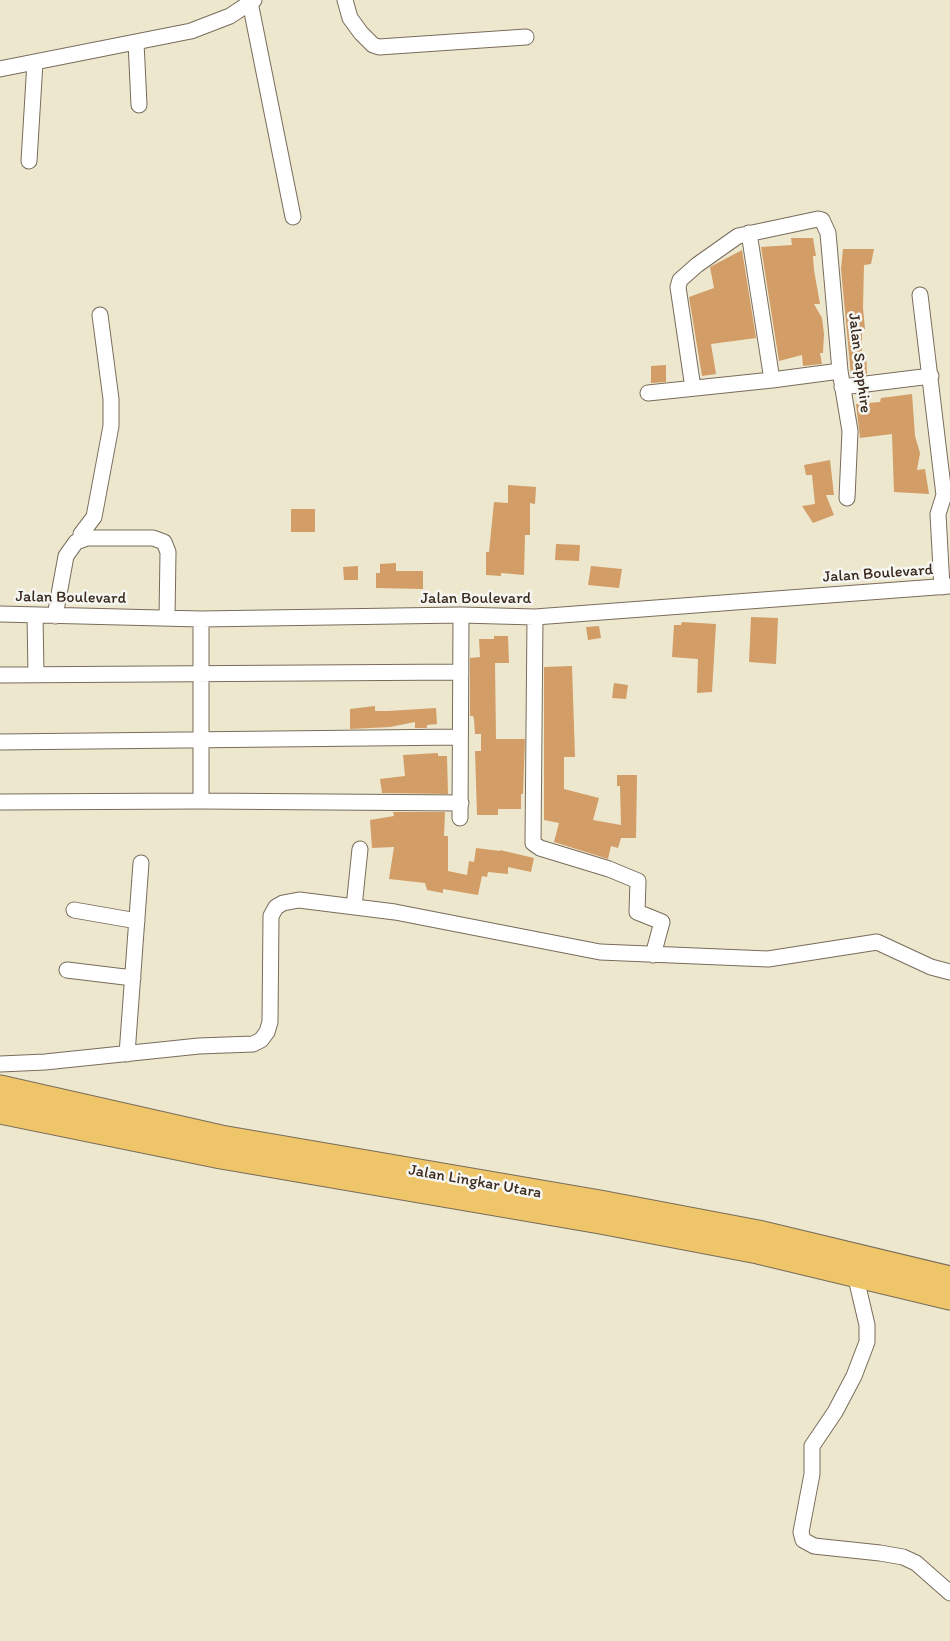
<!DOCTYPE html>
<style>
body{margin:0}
canvas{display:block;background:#ede7cd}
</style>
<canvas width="950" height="1641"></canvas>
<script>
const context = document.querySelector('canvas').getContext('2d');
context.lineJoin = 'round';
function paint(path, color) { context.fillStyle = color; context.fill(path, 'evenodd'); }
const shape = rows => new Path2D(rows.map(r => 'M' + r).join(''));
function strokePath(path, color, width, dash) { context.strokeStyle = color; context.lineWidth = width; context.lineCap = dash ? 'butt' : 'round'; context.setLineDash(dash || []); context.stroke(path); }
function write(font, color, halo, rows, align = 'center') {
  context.font = font + ' Itim,sans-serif'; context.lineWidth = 5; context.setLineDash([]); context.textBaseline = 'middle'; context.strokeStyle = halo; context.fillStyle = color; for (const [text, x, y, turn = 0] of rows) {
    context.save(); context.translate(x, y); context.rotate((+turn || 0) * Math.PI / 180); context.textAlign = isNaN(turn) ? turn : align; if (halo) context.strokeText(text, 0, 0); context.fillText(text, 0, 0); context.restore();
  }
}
const building = shape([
 [791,238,813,238,816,256,813,256,814,270,820,304,814,304,822,318,824,334,823,353,820,353,822,364,803,366,802,355,779,361,761,247,792,245],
 [843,249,874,249,871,264,864,265,863,308,865,329,862,330,862,354,866,353,867,374,851,376,841,269],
 [742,250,756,338,711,344,716,374,702,376,689,297,714,288,710,267],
 [666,365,666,382,651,383,651,366],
 [912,394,915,436,920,453,917,470,925,469,929,494,894,492,892,434,860,438,856,404,880,402,881,398],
 [830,460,834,495,826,495,834,515,813,523,802,506,815,504,812,475,806,475,804,465],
 [508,485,536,487,535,504,530,503,530,535,525,535,524,575,501,573,501,576,486,575,486,552,489,552,494,502,508,503],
 [291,509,315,509,315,532,291,532],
 [556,544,580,545,579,561,555,560],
 [396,563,396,571,423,571,423,589,376,588,376,573,380,573,380,564],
 [358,566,358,580,344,580,343,567],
 [591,566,622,569,619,588,588,585],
 [751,617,778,618,776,664,749,662],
 [682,622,716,624,712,692,697,693,698,659,672,657,674,625,681,625],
 [599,626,601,638,588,640,586,627],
 [494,636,508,636,509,663,495,663,496,739,525,739,523,794,521,794,521,809,498,809,498,815,477,815,475,751,481,751,481,734,475,734,474,719,473,716,470,716,470,658,480,657,479,639,494,639],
 [572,666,575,757,564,757,564,789,599,798,593,820,621,825,620,786,617,786,617,775,637,775,636,838,621,838,618,848,611,846,608,859,554,842,559,823,544,820,544,667],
 [614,683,628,685,626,699,612,698],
 [375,706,375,711,388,711,436,708,437,724,427,725,427,728,415,728,415,722,390,727,350,729,350,709],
 [438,753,438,756,447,756,448,794,382,793,380,779,405,776,403,755],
 [393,812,445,812,444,836,448,836,448,871,467,875,469,861,474,862,476,848,500,851,500,850,534,858,531,872,508,867,508,874,488,872,487,877,482,876,478,895,443,889,443,893,427,890,425,883,389,879,394,847,372,848,370,820,394,816]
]);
const minor = shape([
 [345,0,350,18,361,33,373,45,379,47,526,37],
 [250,2,293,217],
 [136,42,139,105],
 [0,69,191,31,230,16,254,0],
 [29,161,35,62],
 [749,233,772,380],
 [920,295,944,495,938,514,942,587],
 [842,387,931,376],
 [693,388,678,287,680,280,697,265,738,236,818,219,822,220,828,233,840,371,850,431,847,498],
 [648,393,772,380,840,371],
 [81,539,81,534,94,517,111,426,111,399,100,315],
 [0,614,201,619,461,615,535,617,950,586],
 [35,615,36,675],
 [55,616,66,556,76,542,87,538,153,538,164,542,168,552,167,618],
 [535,617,533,843,540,848,609,869,638,881,637,912,662,922,653,955],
 [0,675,461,672],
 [0,742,460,737],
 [201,801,201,619],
 [0,802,201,801,461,803],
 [460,818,461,615],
 [354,907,360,849],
 [74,910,137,921],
 [67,970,133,978],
 [127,1054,141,863],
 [0,1064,45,1062,199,1046,253,1044,261,1040,267,1032,270,1022,271,916,276,907,283,903,299,900,395,912,600,952,768,959,877,942,931,967,950,972],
 [855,1274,867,1325,867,1342,854,1376,835,1412,812,1446,812,1474,801,1532,803,1540,814,1546,880,1553,903,1557,916,1563,950,1593]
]);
const primary = shape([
 [0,1088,221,1138,600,1203,758,1233,950,1279],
 [0,1111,221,1156,600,1221,758,1251,950,1297]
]);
const streetNames = [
 ["Jalan Sapphire",859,363,83],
 ["Jalan Boulevard",878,574,-4],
 ["Jalan Boulevard",71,598,1],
 ["Jalan Boulevard",476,599],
 ["Jalan Lingkar Utara",475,1182,10]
];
paint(building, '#d29d66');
strokePath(minor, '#796c5b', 17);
strokePath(primary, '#796c5b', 27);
strokePath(minor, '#fff', 15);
strokePath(primary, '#eec569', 25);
write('16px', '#3b2a1e', '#f6f6f2', streetNames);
</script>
